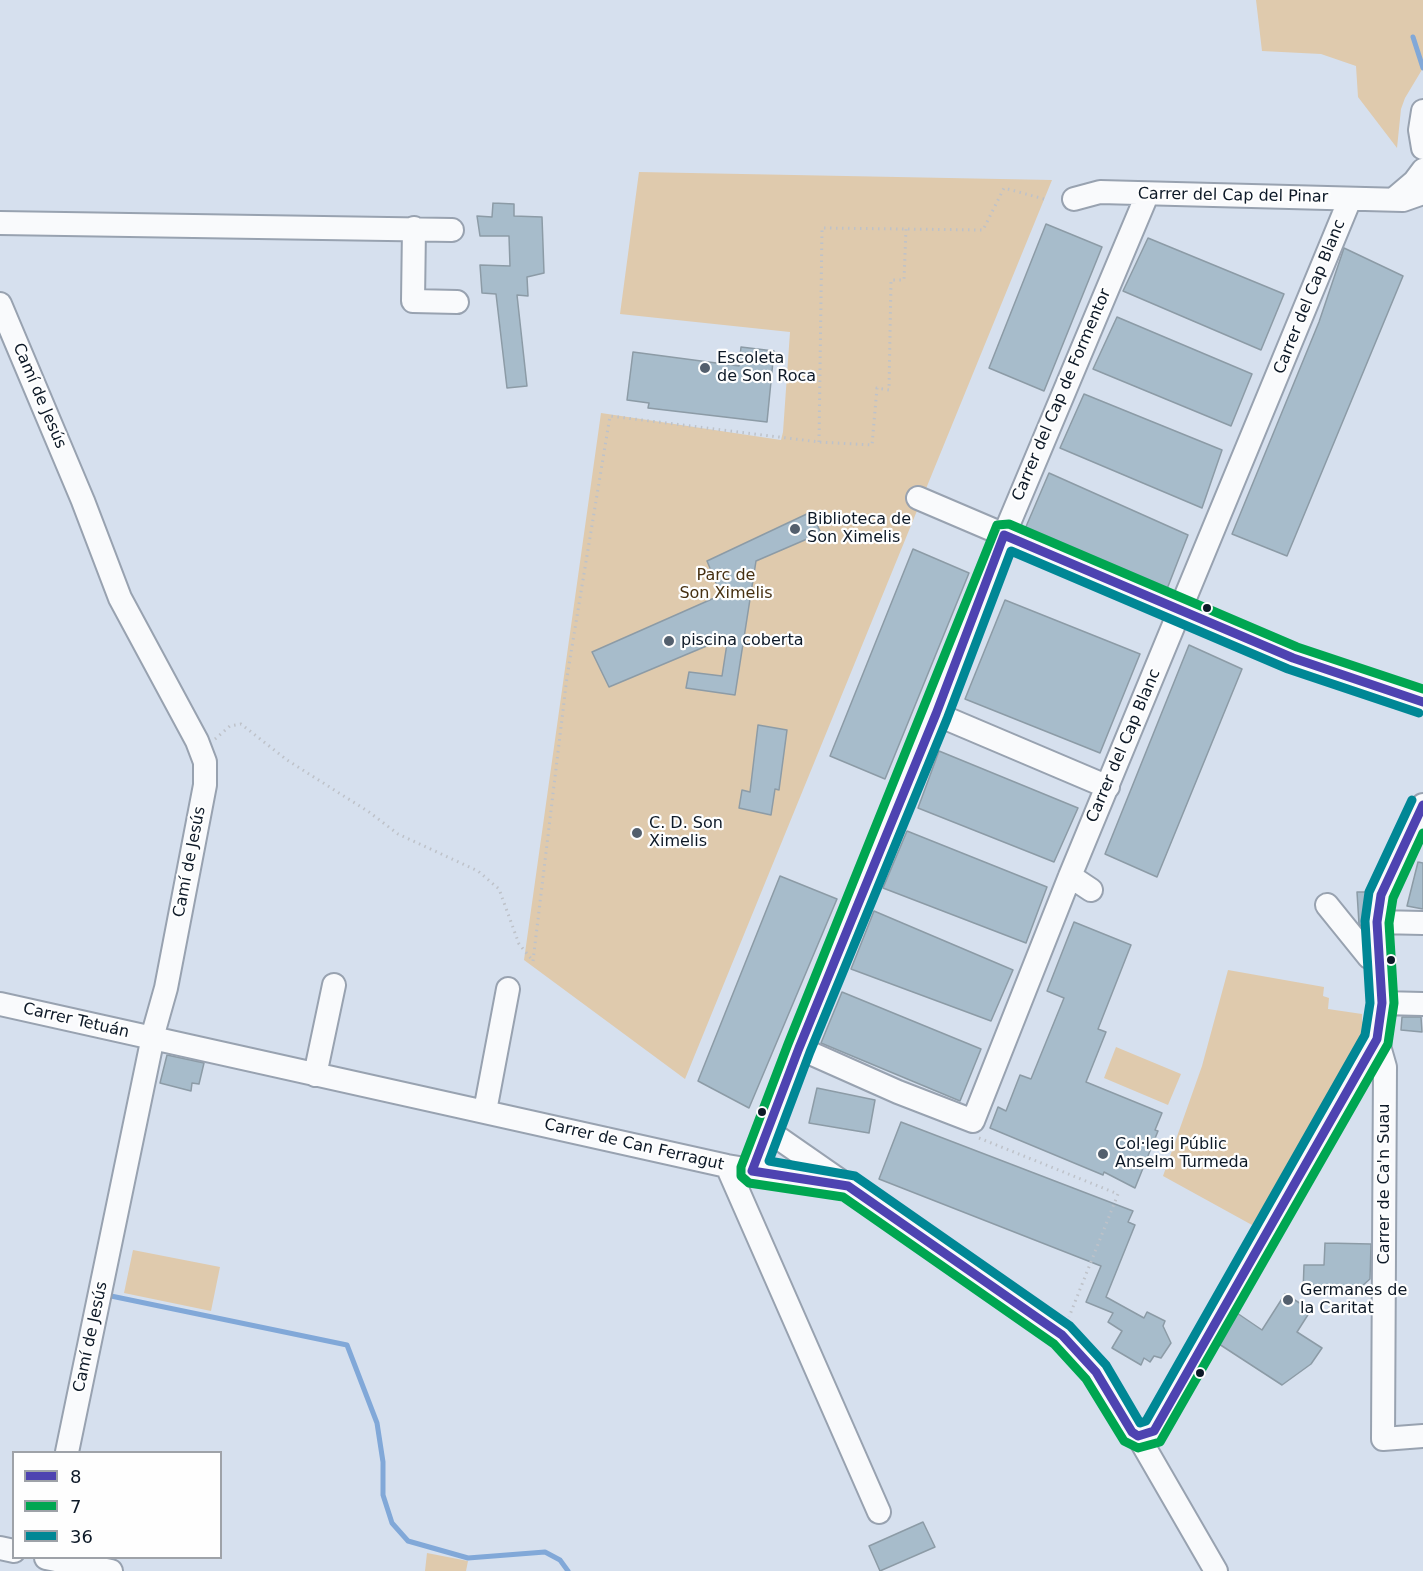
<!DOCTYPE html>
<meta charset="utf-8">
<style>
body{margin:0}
#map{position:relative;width:1423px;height:1571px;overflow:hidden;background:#d6e0ee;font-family:"DejaVu Sans",sans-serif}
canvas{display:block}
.legend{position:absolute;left:12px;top:1451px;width:210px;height:108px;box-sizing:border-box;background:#fefefe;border:2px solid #9ea2a8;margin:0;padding:8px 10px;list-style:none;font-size:18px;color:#0d1927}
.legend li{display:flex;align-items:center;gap:12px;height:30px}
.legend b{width:30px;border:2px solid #9ea2a8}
</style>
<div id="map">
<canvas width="1423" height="1571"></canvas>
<ul class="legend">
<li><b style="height:8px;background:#4e43b1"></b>8</li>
<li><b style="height:8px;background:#00a651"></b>7</li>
<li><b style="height:8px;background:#008795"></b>36</li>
</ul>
</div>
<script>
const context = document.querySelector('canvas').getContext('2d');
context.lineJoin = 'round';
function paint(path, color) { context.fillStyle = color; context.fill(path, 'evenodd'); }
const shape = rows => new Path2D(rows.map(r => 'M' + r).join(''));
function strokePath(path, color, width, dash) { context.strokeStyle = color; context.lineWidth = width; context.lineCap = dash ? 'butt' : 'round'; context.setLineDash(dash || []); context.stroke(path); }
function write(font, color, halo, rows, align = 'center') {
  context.font = font + ' "DejaVu Sans",sans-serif'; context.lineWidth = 4.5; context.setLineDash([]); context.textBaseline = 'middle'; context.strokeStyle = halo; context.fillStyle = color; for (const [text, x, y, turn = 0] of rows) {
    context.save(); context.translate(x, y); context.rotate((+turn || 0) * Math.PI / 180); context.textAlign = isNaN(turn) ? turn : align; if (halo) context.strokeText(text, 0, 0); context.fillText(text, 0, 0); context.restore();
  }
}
const green = shape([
 [1256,0,1423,0,1423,68,1405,98,1401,109,1397,148,1358,97,1356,66,1321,54,1262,51],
 [639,172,1052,180,685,1079,524,960,601,413,781,440,783,432,790,332,620,314],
 [1228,970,1324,987,1323,996,1329,998,1328,1009,1362,1014,1362,1021,1366,1026,1358,1047,1252,1225,1163,1176,1202,1066],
 [1116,1047,1181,1074,1168,1105,1104,1078],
 [133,1250,220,1267,211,1311,124,1293],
 [427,1553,468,1561,466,1571,425,1571]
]);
const stream = shape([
 [1413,37,1423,68],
 [111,1296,347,1345,377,1423,383,1462,383,1495,392,1523,408,1541,468,1558,545,1552,560,1560,568,1571]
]);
const building = shape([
 [493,203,514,204,514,216,542,217,544,273,527,277,528,296,517,295,527,386,507,388,496,294,482,293,480,265,510,266,509,236,480,236,477,216,492,217,493,203],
 [1046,224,1102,247,1044,391,989,368,1046,224],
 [1148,238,1284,294,1261,350,1123,291,1148,238],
 [1344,248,1403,276,1287,556,1232,534,1319,322,1344,248],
 [1117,317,1252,374,1231,426,1093,369,1117,317],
 [741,347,774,351,767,422,648,408,649,403,627,400,633,352,739,366,741,347],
 [1084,394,1222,450,1202,508,1060,448,1084,394],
 [1049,473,1188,535,1167,589,1025,529,1049,473],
 [811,512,821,533,756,561,735,695,686,688,689,672,722,676,728,637,609,687,592,652,721,595,707,561,811,512],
 [913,549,969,573,885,779,830,756,913,549],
 [1005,600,1140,654,1100,753,965,699,1005,600],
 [1189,645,1242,669,1157,877,1105,854,1189,645],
 [758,725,787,730,779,790,775,789,771,815,739,808,742,790,750,792,758,725],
 [939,751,1078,808,1054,862,918,808,939,751],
 [907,831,1047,887,1026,943,883,888,907,831],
 [1418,862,1423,863,1423,909,1407,906,1418,862],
 [780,876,837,899,749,1108,698,1081,780,876],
 [1357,892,1368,892,1364,929,1359,924,1357,892],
 [874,911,1013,970,991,1021,851,969,874,911],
 [1074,922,1131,945,1098,1029,1106,1032,1086,1082,1162,1113,1155,1130,1158,1131,1135,1188,1104,1172,1103,1175,990,1128,998,1107,1006,1111,1020,1075,1031,1079,1064,998,1047,991,1074,922],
 [842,992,981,1049,960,1101,821,1043,842,992],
 [1402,1017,1421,1017,1422,1032,1401,1030,1402,1017],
 [167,1055,204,1063,199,1084,192,1083,191,1091,160,1083,167,1055],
 [817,1088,875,1100,869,1133,809,1123,817,1088],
 [901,1122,1133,1211,1128,1222,1135,1225,1106,1297,1144,1318,1147,1312,1165,1321,1163,1326,1171,1343,1161,1358,1154,1356,1150,1362,1144,1358,1141,1365,1112,1348,1122,1331,1108,1322,1113,1313,1086,1302,1101,1266,879,1179,901,1122],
 [1325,1243,1371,1244,1370,1279,1353,1294,1303,1292,1304,1265,1324,1265,1325,1243],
 [1285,1294,1311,1310,1297,1332,1322,1348,1311,1364,1282,1385,1219,1344,1237,1313,1262,1330,1285,1294],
 [923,1522,935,1547,880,1571,869,1546,923,1522]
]);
const path = shape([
 [819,442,822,228,983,230,1004,188,1044,199],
 [215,739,230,726,241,724,287,760,369,812,398,834,478,871,499,889,519,944,533,961],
 [533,961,567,677,610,416,819,442,872,445,877,388,889,390,891,280,904,280,906,229],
 [979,1138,1118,1194,1069,1317]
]);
const minor = shape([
 [1423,111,1420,130,1423,148],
 [1074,199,1100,192,1403,200,1423,193],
 [1394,199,1414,182,1423,170],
 [0,223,452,230],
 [414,228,413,301,457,302],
 [0,304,83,501,120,598,197,741,205,762,205,785,166,988,155,1027,67,1452],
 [918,498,1293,658,1423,702],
 [936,714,1108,787],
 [1070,876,1091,890],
 [1327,905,1369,957,1380,961],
 [1377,922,1423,923],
 [1382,1003,1423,1004],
 [0,1004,727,1166,848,1186],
 [1377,1039,1385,1067,1383,1439,1423,1436],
 [799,1048,898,1092,973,1121,1070,876,1350,199],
 [315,1075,334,985],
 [485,1111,508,989],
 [767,1130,1062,1335,1096,1372,1132,1432,1138,1436,1216,1571],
 [727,1166,879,1512],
 [752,1171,799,1048,936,714,1004,535,1147,195],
 [1138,1436,1154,1431,1377,1039,1382,1003,1377,922,1381,895,1423,805],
 [0,1548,14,1551],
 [46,1558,111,1571]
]);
const bus1 = shape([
 [1423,702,1293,658,1004,535,936,714,799,1048,752,1171,848,1186,1062,1335,1096,1372,1132,1432,1138,1436,1154,1431,1377,1039,1382,1003,1377,922,1381,895,1423,805]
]);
const bus2 = shape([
 [1423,689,1297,647,1009,524,997,525,788,1044,741,1167,741,1176,749,1183,843,1197,1054,1344,1086,1379,1124,1441,1138,1448,1160,1442,1388,1044,1394,1003,1389,923,1393,898,1423,833]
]);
const bus3 = shape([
 [1412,800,1369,892,1365,921,1370,1003,1365,1035,1146,1421,1140,1423,1106,1365,1070,1326,855,1176,769,1161,810,1052,947,719,1011,551,1288,669,1419,713]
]);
const markers = [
 [705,368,6,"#535f6d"],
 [795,529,6,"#535f6d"],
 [1207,608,5,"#0d1927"],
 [669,641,6,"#535f6d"],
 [637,833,6,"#535f6d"],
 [1391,960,5,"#0d1927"],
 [762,1112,5,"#0d1927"],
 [1103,1154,6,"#535f6d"],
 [1288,1300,6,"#535f6d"],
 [1200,1373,5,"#0d1927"]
];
const streetNames = [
 ["Carrer del Cap del Pinar",1233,196,1],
 ["Carrer del Cap Blanc",1310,297,-68],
 ["Carrer del Cap de Formentor",1062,395,-67],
 ["Camí de Jesús",39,396,67],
 ["Carrer del Cap Blanc",1124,746,-67],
 ["Camí de Jesús",190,862,-79],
 ["Carrer Tetuán",76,1021,13],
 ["Carrer de Can Ferragut",634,1145,13],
 ["Carrer de Ca'n Suau",1385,1184,-90],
 ["Camí de Jesús",91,1337,-78]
];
const poiNames = [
 ["Escoleta",717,359],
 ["de Son Roca",717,377],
 ["Biblioteca de",807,520],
 ["Son Ximelis",807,538],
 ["piscina coberta",681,641],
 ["C. D. Son",649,824],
 ["Ximelis",649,842],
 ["Col·legi Públic",1115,1145],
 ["Anselm Turmeda",1115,1163],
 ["Germanes de",1300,1291],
 ["la Caritat",1300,1309]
];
const parkNames = [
 ["Parc de",726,576],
 ["Son Ximelis",726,594]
];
paint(green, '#dfcaad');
strokePath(stream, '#81a8d8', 5);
paint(building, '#a7bccb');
strokePath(building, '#8c9ba6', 1.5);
strokePath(minor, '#98a2b0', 26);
strokePath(path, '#bec2c9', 3, [1.5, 4.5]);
strokePath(minor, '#f9fafc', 22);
strokePath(bus1, '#4e43b1', 9);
strokePath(bus2, '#00a651', 9);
strokePath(bus3, '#008795', 9);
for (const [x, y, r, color] of markers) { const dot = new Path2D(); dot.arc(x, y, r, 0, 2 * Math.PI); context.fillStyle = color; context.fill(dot); strokePath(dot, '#fefefe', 2); }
write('16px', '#0d1927', '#fefefe', streetNames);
write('16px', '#0d1927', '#fefefe', poiNames, 'left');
write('16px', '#463011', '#fefefe', parkNames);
</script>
